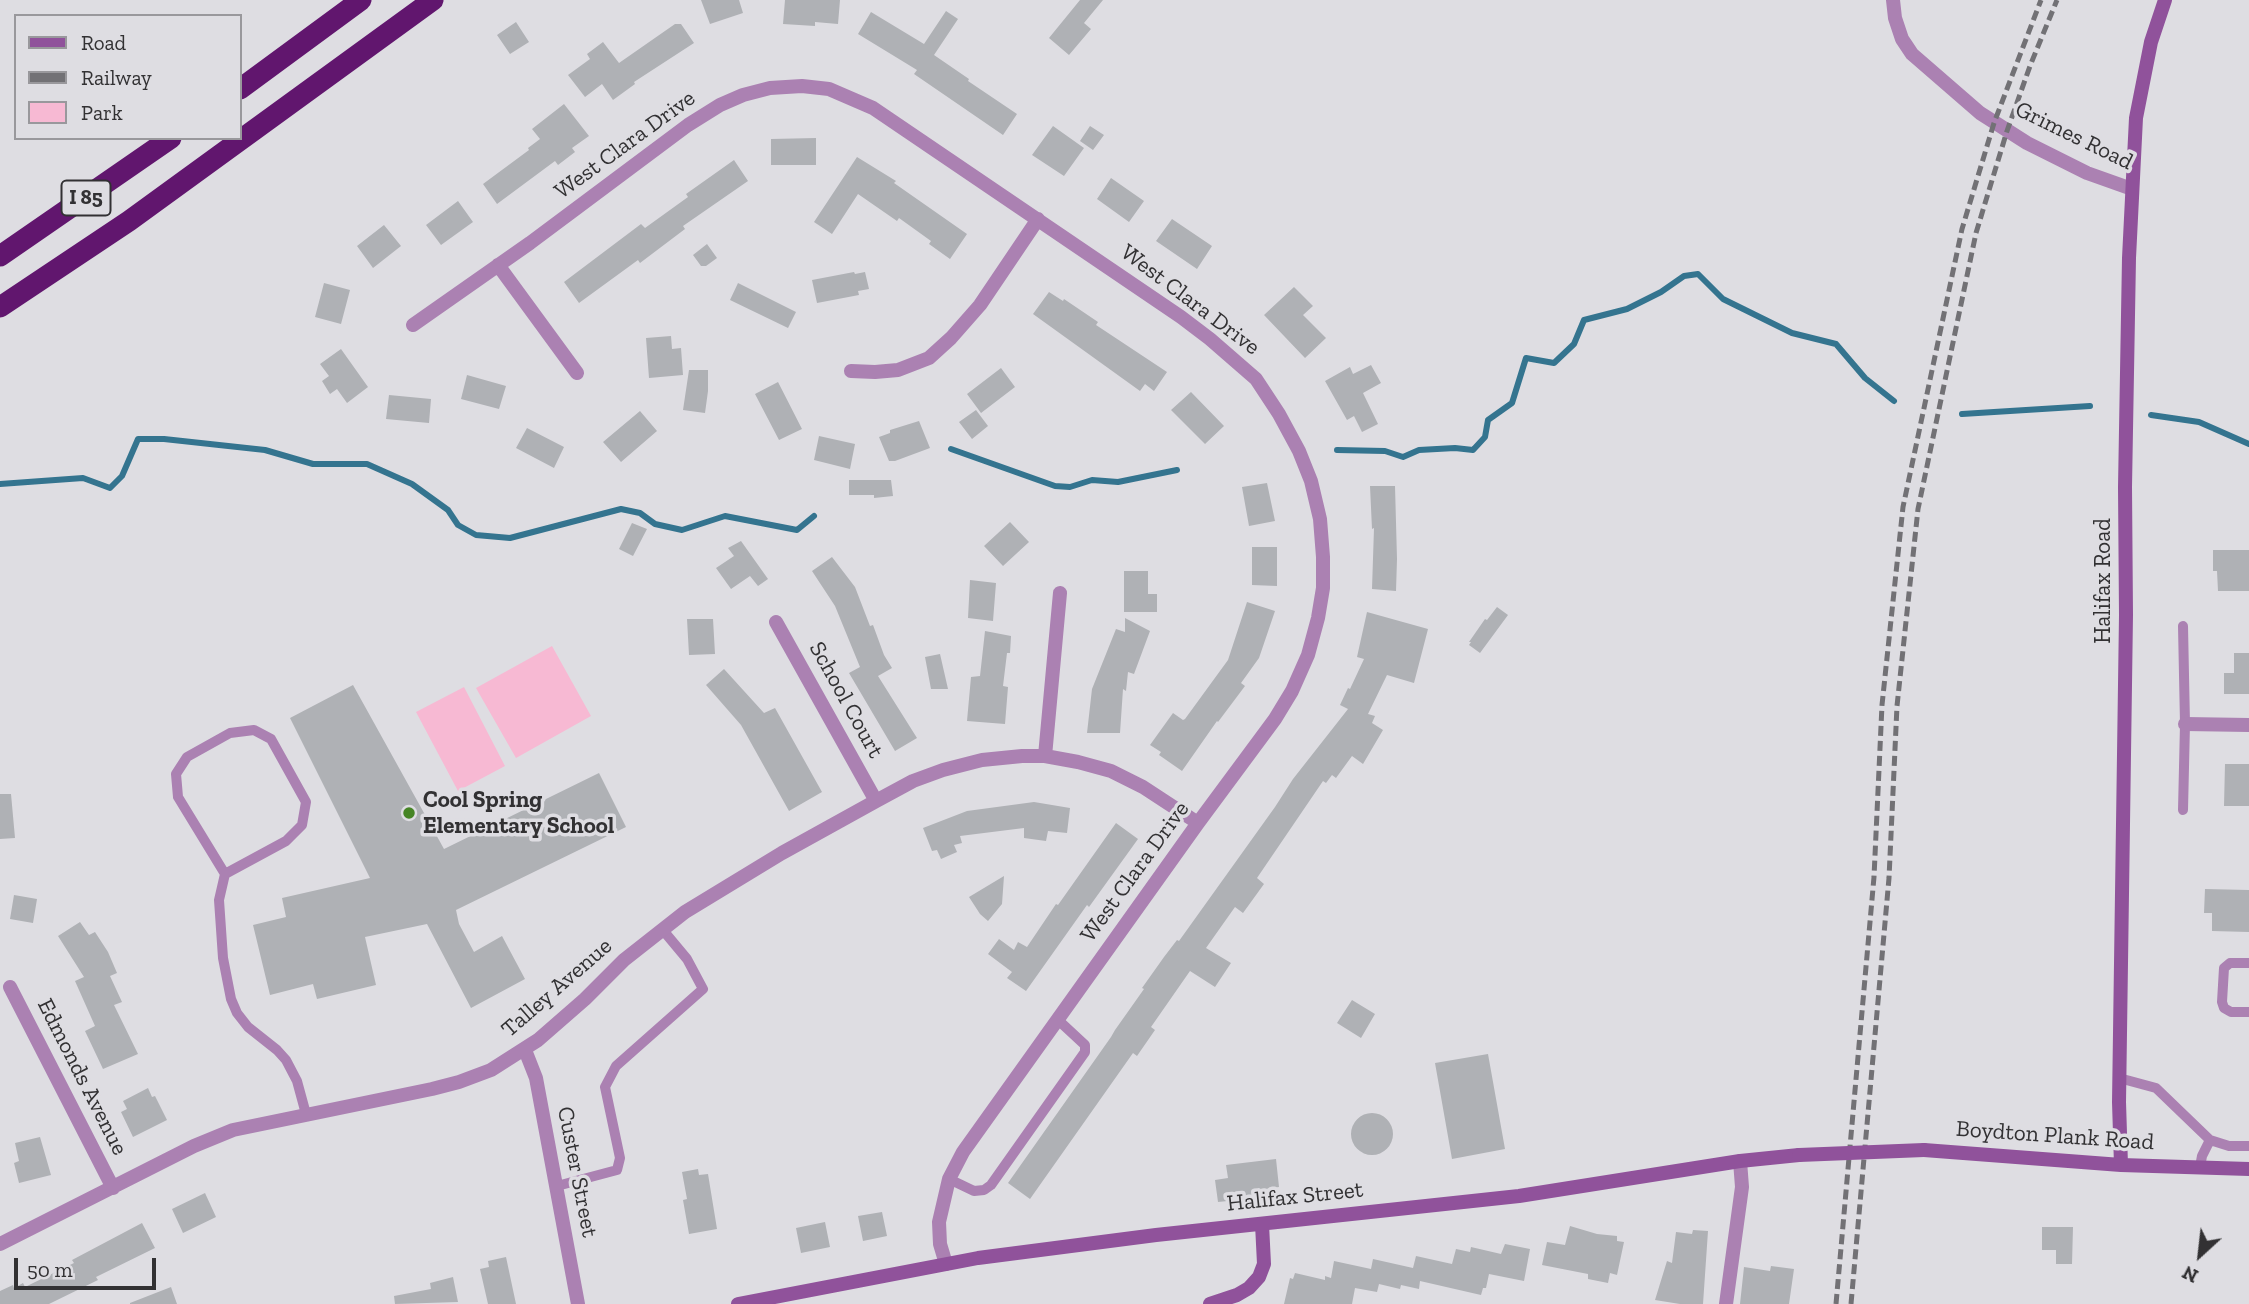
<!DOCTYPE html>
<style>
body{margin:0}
#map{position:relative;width:2249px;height:1304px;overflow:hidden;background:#dedde2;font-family:"Zilla Slab",serif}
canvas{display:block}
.legend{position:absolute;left:14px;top:14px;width:228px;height:126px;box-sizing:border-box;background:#dedde2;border:2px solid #99989c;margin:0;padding:9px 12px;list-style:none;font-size:21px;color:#323133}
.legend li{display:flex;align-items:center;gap:14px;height:35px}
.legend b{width:35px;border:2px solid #99989c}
.north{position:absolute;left:2165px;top:1220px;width:70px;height:70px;-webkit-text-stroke:5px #dedde2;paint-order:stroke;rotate:207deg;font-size:19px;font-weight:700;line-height:28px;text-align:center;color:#323133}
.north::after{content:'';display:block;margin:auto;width:24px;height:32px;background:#323133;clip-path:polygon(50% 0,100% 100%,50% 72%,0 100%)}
.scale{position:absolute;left:14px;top:1258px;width:142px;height:32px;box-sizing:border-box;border:4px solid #323133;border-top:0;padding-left:9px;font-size:21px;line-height:24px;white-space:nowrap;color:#323133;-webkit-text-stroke:5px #dedde2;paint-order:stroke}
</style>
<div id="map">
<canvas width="2249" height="1304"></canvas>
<ul class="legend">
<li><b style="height:9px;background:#90529b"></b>Road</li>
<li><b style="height:9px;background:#727175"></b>Railway</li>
<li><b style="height:19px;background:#f7b9d3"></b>Park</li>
</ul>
<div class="north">N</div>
<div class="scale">50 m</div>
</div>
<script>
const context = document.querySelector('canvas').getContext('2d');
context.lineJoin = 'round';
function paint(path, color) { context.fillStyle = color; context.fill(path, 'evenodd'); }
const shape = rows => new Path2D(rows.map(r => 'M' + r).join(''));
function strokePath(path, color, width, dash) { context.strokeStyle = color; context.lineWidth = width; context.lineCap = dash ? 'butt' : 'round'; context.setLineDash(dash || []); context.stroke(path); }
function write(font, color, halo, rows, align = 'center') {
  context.font = font + ' "Zilla Slab",serif'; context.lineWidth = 7; context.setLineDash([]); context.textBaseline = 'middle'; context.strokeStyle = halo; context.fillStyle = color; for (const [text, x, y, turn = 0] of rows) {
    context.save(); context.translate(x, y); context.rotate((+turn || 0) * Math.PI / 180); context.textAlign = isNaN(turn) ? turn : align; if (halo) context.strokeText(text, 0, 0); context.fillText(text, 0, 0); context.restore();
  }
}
const green = shape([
 [552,646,591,716,516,758,476,688],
 [464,687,505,766,458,791,416,712]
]);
const stream = shape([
 [1962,414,2090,406],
 [2151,415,2199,422,2249,444],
 [951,449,1055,486,1070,487,1092,480,1118,482,1177,470],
 [1337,450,1385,451,1403,457,1419,450,1455,448,1473,450,1485,437,1488,420,1512,403,1526,358,1554,363,1574,344,1584,320,1627,309,1661,292,1684,276,1698,274,1723,299,1792,333,1836,344,1865,378,1894,401],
 [0,484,83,478,110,488,122,476,138,439,164,439,265,450,313,464,367,464,412,484,448,510,458,525,476,535,510,538,621,509,640,513,655,524,682,530,725,516,797,530,814,516]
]);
const building = shape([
 [701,0,739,0,743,13,710,24],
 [785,0,840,0,838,24,815,22,815,26,783,24],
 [1080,0,1103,0,1084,23,1091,29,1069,55,1049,38],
 [946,11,958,19,934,55,969,79,968,81,1017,114,1003,135,914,74,917,70,858,34,871,12,924,44],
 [516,22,529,42,510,54,497,35],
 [675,24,681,24,694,43,634,82,635,84,613,100,602,84,585,97,568,75,590,59,587,54,603,42,619,63],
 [564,104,589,136,572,148,575,152,558,165,555,161,497,204,483,184,529,150,528,148,540,139,532,129],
 [1053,126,1084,148,1064,176,1032,155],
 [1090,126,1104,135,1093,150,1080,141],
 [816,138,816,165,771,165,771,139],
 [857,157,896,181,894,183,967,234,950,259,929,244,931,241,899,218,897,221,858,194,832,234,814,222],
 [734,160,748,181,683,226,685,229,640,263,638,260,579,303,564,282,641,224,645,228,688,197,686,194],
 [1111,178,1144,201,1129,222,1097,199],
 [458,201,473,222,441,245,426,225],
 [1172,219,1212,246,1197,269,1156,241],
 [384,225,401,246,373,268,357,246],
 [707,244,717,258,706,266,701,266,693,255],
 [854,272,855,274,865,272,869,289,858,291,859,295,817,303,812,280],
 [324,283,350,290,341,324,315,317],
 [738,283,796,312,788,328,730,300],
 [1294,287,1313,306,1303,315,1326,338,1305,358,1264,315],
 [1049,292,1063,301,1064,299,1098,322,1096,325,1167,372,1154,391,1145,384,1140,391,1033,314],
 [671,336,672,349,681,348,683,375,649,378,646,338],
 [341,349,368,387,347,403,337,389,330,394,322,381,329,376,320,364],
 [1371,365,1381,383,1363,393,1378,424,1362,432,1354,416,1347,420,1325,381,1350,367,1353,374],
 [1001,368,1015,387,981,413,967,394],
 [689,370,708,370,708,391,705,413,683,410],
 [467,375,506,386,499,409,461,399],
 [778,382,802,429,779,440,755,394],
 [1191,392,1224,426,1205,444,1171,410],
 [389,395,431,399,429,423,386,419],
 [976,410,988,426,972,439,959,422],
 [640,411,657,431,621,462,603,442],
 [919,421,930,448,895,461,889,461,879,437,890,433,890,430],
 [527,428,564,447,554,468,516,448],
 [819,436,855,444,850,469,814,460],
 [849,480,891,480,893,496,874,498,874,495,849,495],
 [1267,483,1275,521,1249,526,1242,487],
 [1370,486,1395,486,1397,559,1396,591,1372,589,1374,528,1372,529],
 [1010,522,1029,542,1003,566,984,546],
 [632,523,647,529,633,556,619,549],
 [741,541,768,579,758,586,750,576,731,589,716,568,734,556,728,548],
 [1252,547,1277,547,1277,586,1252,585],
 [2213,550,2249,550,2249,591,2218,591,2217,571,2213,571],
 [832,557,855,587,870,626,873,625,884,655,892,668,878,676,917,738,895,751,849,673,860,667,835,606,812,571],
 [1124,571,1148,571,1148,594,1157,594,1157,612,1124,612],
 [970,580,996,583,993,621,968,618],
 [1247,602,1275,611,1259,658,1241,683,1245,686,1218,722,1217,721,1182,771,1159,755,1161,752,1150,745,1173,713,1183,720,1185,719,1228,660],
 [1497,607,1508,615,1480,653,1469,645,1471,642,1469,642,1485,619,1487,620],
 [1367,612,1428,629,1414,683,1387,675,1368,714,1375,716,1372,723,1383,730,1363,764,1352,756,1336,778,1332,775,1326,783,1323,781,1257,878,1264,884,1243,913,1235,907,1206,948,1231,963,1215,987,1190,971,1151,1027,1155,1030,1137,1056,1133,1053,1030,1199,1008,1183,1111,1037,1115,1030,1144,989,1142,988,1164,957,1177,940,1179,941,1275,807,1293,779,1348,709,1340,705,1348,688,1350,689,1364,659,1357,657],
 [1125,618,1150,631,1134,674,1128,672,1126,691,1123,689,1120,733,1087,733,1092,689,1116,629,1125,632],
 [687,619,713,619,715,654,689,655],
 [985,631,1011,636,1010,653,1007,653,1003,686,1008,687,1005,724,967,721,971,677,980,676],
 [2234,653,2249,653,2249,694,2224,694,2224,673,2234,673],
 [940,654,948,689,931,689,925,657],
 [724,669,764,713,775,708,822,792,789,811,741,725,706,685],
 [353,685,444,849,599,773,626,827,456,910,459,924,474,952,502,936,525,979,471,1008,427,924,365,937,376,985,317,999,313,984,270,995,253,925,286,917,282,898,370,878,290,718],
 [2225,764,2249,764,2249,806,2224,806],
 [0,794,11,794,15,838,0,839],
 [1034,802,1070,808,1067,833,1048,831,1046,841,1024,838,1024,828,960,836,962,843,954,845,957,852,941,859,937,850,932,851,923,828,967,811],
 [1116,823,1138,839,1089,907,1087,905,1026,991,1007,978,1012,972,988,954,999,939,1014,950,1018,942,1027,947,1056,904,1058,905],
 [1004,876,1002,904,988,921,980,914,969,897],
 [2205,889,2249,890,2249,932,2212,931,2212,913,2204,913],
 [14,895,37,899,33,923,10,919],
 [80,922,89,935,95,932,108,952,117,973,110,976,122,1002,114,1005,138,1054,103,1069,85,1031,95,1026,75,981,84,977,58,936],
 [1352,1000,1375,1014,1361,1038,1337,1023],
 [1488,1054,1505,1149,1452,1159,1435,1063],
 [148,1088,152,1097,155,1096,167,1120,133,1137,121,1112,127,1109,123,1101],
 '1351 1134a21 21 0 1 1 42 0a21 21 0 1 1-42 0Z',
 [40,1137,51,1175,19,1183,14,1163,19,1161,15,1143],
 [1276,1159,1279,1187,1266,1189,1267,1197,1218,1202,1215,1180,1228,1178,1226,1165],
 [698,1169,699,1175,708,1174,717,1229,689,1234,683,1200,687,1199,682,1172],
 [205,1193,216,1217,183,1233,172,1209],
 [882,1212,887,1236,863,1241,858,1216],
 [825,1222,830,1247,801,1253,796,1228],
 [142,1223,155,1248,96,1277,98,1280,49,1304,0,1304,0,1291,13,1285,14,1288,23,1283,25,1287,74,1263,72,1260],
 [1570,1226,1597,1234,1617,1236,1617,1241,1624,1242,1617,1275,1610,1273,1608,1283,1588,1279,1588,1274,1542,1265,1547,1242,1565,1245],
 [2042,1227,2073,1227,2072,1264,2056,1264,2056,1250,2042,1250],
 [1693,1230,1708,1231,1703,1304,1680,1304,1655,1300,1667,1261,1672,1263,1676,1232,1692,1234],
 [1505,1244,1530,1249,1524,1281,1489,1274,1486,1288,1483,1288,1481,1295,1420,1281,1419,1289,1401,1285,1400,1289,1379,1284,1377,1292,1355,1288,1352,1304,1284,1304,1290,1278,1293,1279,1295,1273,1325,1280,1325,1276,1331,1278,1334,1261,1371,1269,1373,1259,1413,1268,1416,1256,1452,1264,1456,1249,1470,1252,1471,1247,1501,1254],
 [506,1257,516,1304,488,1304,480,1269,489,1267,488,1261],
 [1771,1266,1794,1269,1789,1304,1740,1304,1744,1267,1770,1271],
 [453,1277,458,1302,395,1304,394,1296,431,1289,430,1283],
 [171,1287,177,1304,130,1304,130,1303]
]);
const lane = shape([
 [2183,626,2185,724,2183,810],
 [225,874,178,797,176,774,187,757,230,733,254,730,271,739,306,802,302,825,286,841,225,874,219,900,223,958,231,999,237,1013,248,1027,277,1050,286,1060,297,1081,306,1114],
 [2249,963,2230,963,2224,968,2222,1002,2224,1008,2231,1012,2249,1012],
 [2119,1078,2156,1088,2210,1140,2229,1146,2249,1146],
 [2200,1167,2202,1156,2210,1140],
 [949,1179,974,1191,984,1190,991,1185,1085,1052,1085,1045,1057,1019],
 [557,1186,617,1170,620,1158,605,1087,616,1066,703,989,687,959,662,929]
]);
const street = shape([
 [1893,0,1895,18,1902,39,1912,54,1980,113,2027,143,2087,173,2132,189],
 [498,265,577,373],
 [413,325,530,243,688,125,720,105,743,95,770,88,802,86,829,89,873,108,1181,317,1210,339,1256,379,1279,414,1299,451,1311,481,1320,519,1323,557,1323,588,1318,618,1308,655,1292,691,1275,719,1198,823,963,1152,949,1179,939,1222,940,1244,946,1264],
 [851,371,875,372,898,370,929,358,951,338,980,305,1038,219],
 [776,622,876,801],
 [2185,724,2249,725],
 [1045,756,1060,593],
 [10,987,113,1188],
 [525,1050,536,1078,578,1304],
 [0,1244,194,1146,233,1130,432,1089,459,1082,491,1070,538,1040,585,999,624,960,685,912,782,853,876,801,913,781,943,770,982,760,1022,756,1045,756,1078,762,1111,771,1143,787,1198,823],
 [1726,1304,1742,1187,1740,1161]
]);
const secondary = shape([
 [1924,1150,2121,1165,2249,1169],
 [2121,1165,2119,1102,2126,615,2125,487,2129,258,2136,118,2151,42,2165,0],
 [738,1304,978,1258,1156,1235,1519,1196,1740,1161,1799,1155],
 [1210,1304,1237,1295,1249,1288,1259,1277,1264,1264,1262,1224]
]);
const highway = shape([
 [240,89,361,0],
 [0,256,171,138],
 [0,307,129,221,433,0]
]);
const rail = shape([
 [1836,1304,1874,877,1882,705,1903,507,1962,229,1994,123,2041,0],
 [1851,1304,1889,878,1897,706,1918,509,1976,233,2007,131,2030,66,2057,0]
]);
const secondaryBridge = shape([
 [1799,1155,1924,1150]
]);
const markers = [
 [409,813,7,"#468525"]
];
const shields = [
 [86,198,49]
];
const shieldNames = [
 ["I 85",86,198]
];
const streetNames = [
 ["Grimes Road",2074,136,26],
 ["West Clara Drive",625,145,-36],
 ["West Clara Drive",1190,300,37],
 ["Halifax Road",2103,581,-90],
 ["School Court",846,700,61],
 ["West Clara Drive",1135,872,-54],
 ["Talley Avenue",557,988,-41],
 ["Edmonds Avenue",82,1077,63],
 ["Boydton Plank Road",2055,1136,4],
 ["Custer Street",577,1172,79],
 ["Halifax Street",1295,1197,-6]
];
const poiNames = [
 ["Cool Spring",423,800],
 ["Elementary School",423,826]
];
paint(green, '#f7b9d3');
strokePath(stream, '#34748f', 6);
paint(building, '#afb1b5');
strokePath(lane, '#ab81b2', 10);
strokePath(street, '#ab81b2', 14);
strokePath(secondary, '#90529b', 14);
strokePath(highway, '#61166e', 21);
strokePath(rail, '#727175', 5, [10, 5]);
strokePath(secondaryBridge, '#90529b', 14);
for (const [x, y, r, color] of markers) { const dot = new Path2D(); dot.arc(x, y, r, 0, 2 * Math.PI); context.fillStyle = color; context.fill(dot); strokePath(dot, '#dedde2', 2.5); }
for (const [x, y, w] of shields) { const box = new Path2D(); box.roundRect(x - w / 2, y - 17.5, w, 35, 5); context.fillStyle = '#dedde2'; context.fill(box); strokePath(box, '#323133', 2); }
write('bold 21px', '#323133', null, shieldNames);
write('23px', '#323133', '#dedde2', streetNames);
write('bold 23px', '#323133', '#dedde2', poiNames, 'left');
</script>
